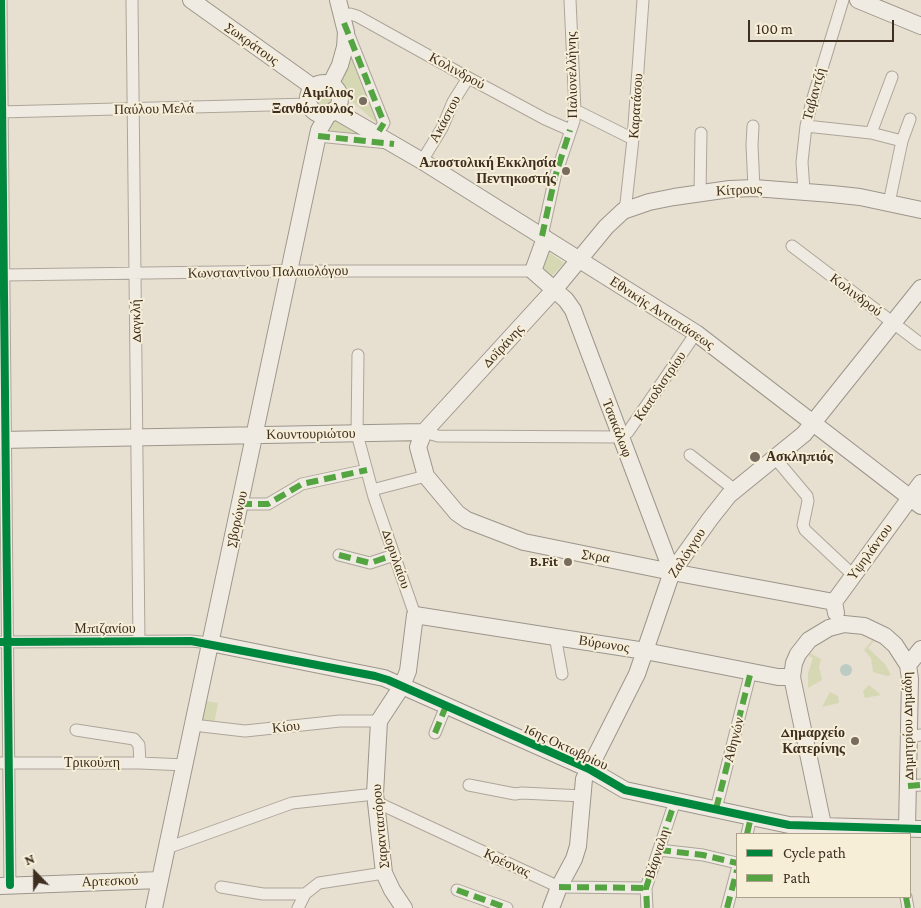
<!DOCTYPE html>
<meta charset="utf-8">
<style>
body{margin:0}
#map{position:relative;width:921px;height:908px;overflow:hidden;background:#e7e0d1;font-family:"Crimson Pro",serif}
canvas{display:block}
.legend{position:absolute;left:736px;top:833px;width:175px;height:65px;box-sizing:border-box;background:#f7eed8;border:1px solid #ada18e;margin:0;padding:6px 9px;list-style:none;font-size:15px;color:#3d2e20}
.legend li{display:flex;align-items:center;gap:10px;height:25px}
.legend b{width:25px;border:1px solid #ada18e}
.north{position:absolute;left:10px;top:848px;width:50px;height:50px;-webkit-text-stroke:4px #f7eed8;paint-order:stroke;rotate:338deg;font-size:14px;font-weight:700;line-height:20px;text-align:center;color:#3d2e20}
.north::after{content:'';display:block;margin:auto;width:18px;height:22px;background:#3d2e20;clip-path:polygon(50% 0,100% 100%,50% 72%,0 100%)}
.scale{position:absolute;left:748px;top:20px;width:146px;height:22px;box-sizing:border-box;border:2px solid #3d2e20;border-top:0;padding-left:6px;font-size:15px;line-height:18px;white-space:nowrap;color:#3d2e20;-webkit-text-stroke:4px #f7eed8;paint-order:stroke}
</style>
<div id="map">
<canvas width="921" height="908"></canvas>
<ul class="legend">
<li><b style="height:6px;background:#00873e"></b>Cycle path</li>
<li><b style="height:6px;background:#54a441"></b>Path</li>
</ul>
<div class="north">N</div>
<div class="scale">100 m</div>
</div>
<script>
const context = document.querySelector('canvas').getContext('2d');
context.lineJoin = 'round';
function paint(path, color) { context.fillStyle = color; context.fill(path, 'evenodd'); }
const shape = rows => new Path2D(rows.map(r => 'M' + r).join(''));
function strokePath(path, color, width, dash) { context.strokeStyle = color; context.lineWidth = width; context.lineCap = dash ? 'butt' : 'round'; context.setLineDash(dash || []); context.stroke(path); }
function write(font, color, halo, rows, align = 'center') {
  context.font = font + ' "Crimson Pro",serif'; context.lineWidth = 4; context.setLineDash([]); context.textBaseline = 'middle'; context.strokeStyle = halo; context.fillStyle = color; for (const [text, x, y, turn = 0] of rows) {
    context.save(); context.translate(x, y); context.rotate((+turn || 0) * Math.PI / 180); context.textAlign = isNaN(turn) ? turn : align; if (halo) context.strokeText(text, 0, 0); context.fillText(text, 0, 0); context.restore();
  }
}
const green = shape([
 [351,47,379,125,348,98,348,91,340,79],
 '313 99a10 10 0 1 1 20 0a10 10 0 1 1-20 0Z',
 [335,119,381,140,327,134,329,124],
 [546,250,564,263,549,279,540,272],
 [872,640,874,641,868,648,885,664,891,675,887,676,873,672,871,658,864,650],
 [810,653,821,659,819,667,822,680,808,688,808,673,813,658,809,656],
 [869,685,881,695,865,698,863,691],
 [830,692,838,696,839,703,822,707],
 [201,700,218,703,214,725,196,722]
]);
const water = shape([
 '840 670a6 6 0 1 1 12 0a6 6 0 1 1-12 0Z'
]);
const street = shape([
 [1,0,10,885],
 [132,0,139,641],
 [343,16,350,14,357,16,467,77,545,119,570,130],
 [348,33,384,123,379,131],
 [575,110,633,139],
 [0,112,309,104],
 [753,126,752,145,754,188],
 [806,126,871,133,902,141],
 [871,133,892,77],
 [318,136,388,143],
 [422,161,442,128,453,102,468,78],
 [804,191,802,162,806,126,812,101,843,0],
 [700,193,701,133],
 [889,203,902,141,910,119],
 [623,211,626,203,633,139,643,0],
 [542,236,555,177,574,121,575,110,570,0],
 [792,246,921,344],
 [4,275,289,271,533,271],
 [358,355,357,434,374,497,415,615],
 [424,432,438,436,621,437,628,432,696,333],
 [690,455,735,490],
 [775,458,807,496,808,501,803,525,805,530,853,575],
 [372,490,426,476],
 [240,504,268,504,302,484,367,470],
 [339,555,370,563,394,555],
 [555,636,562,674],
 [2,642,191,641,210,643],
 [193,725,245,731,340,721,379,721],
 [76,730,134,739,139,745,140,763],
 [435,733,446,706],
 [909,737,921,735],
 [0,763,140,763,185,765],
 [469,785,515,794,522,793,583,796],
 [908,786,921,785],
 [376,802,559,887,646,888],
 [716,809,751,671],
 [747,834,751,817],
 [167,848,292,803,375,794],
 [659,850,703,855,737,863],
 [221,887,263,894,305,894],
 [457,890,507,908],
 [906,897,908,908],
 [298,908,305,894,319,883,384,873],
 [647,908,646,888,675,801],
 [727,908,737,870]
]);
const secondary = shape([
 [191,0,313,87],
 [858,0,921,26],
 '308 99a16 16 0 1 1 32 0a16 16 0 1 1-32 0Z',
 [330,85,340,65,345,47,346,32,338,0],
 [334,110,422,161,696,333,921,506],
 [545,238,533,271,566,300,573,310,672,572],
 [0,440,424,432],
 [834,602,672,572,524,542,467,520,457,513,426,476,418,447,424,432,554,290,606,227,623,211,649,202,674,197,730,189,754,188,832,194,860,197,921,210],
 [836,613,834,602,921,483],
 [210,643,384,678,589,769,625,790,789,825,921,829],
 [908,665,921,649],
 [823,825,792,677,794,663,798,654,809,640,829,628,844,624,864,626,885,636,895,645,908,665,910,679,907,829],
 [0,886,160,880],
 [154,908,319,130,329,113],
 [404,908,392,890,384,873,375,794,379,721,402,686,408,671,415,615,645,651,778,677,792,677],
 [551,908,559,887,574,859,578,846,584,779,637,674,672,572,710,519,729,495,804,434,921,288]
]);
const quiet = shape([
 [344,23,384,123,379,131],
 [318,136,394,144],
 [542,236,555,177,570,130],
 [240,504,268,504,302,484,367,470],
 [339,555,370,563,394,555],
 [435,733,446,706],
 [908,786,921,785],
 [716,809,751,671],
 [747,834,751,817],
 [659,850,703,855,737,863],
 [559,887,646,888],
 [457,890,507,908],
 [906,897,908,908],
 [647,908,646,888,675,801],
 [727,908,737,870]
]);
const cycleway = shape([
 [1,0,10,885],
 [0,642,191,641,375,676,388,680,589,769,625,790,789,825,921,829]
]);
const markers = [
 [363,101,5,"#786c5e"],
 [566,171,5,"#786c5e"],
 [755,457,6,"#786c5e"],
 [568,562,5,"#786c5e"],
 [855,741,5,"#786c5e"]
];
const streetNames = [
 ["Σωκράτους",252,44,36],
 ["Κολινδρού",457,71,29],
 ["Παλιονελλήνης",572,75,-91],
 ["Ταβαντζή",814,94,-75],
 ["Καρατάσου",636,106,-86],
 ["Παύλου Μελά",154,109,-1],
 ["Ακάστου",445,119,-62],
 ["Κίτρους",739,190,-3],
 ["Κωνσταντίνου Παλαιολόγου",268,272,-1],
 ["Κολινδρού",856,295,37],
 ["Εθνικής Αντιστάσεως",662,313,33],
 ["Δαγκλή",136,321,-91],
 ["Δοϊράνης",503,346,-47],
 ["Καποδιστρίου",660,386,-56],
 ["Τσακάλωφ",617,428,69],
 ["Κουντουριώτου",311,434,-1],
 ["Σβορώνου",237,519,-78],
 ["Υψηλάντου",870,552,-54],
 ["Ζαλόγγου",687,553,-57],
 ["Σκρα",596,556,11],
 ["Δορυλαίου",396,559,71],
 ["Μπιζανίου",105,629],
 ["Βύρωνος",604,644,9],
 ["Δημητρίου Δημάδη",908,726,-91],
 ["Κίου",286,727,-6],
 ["Αθηνών",734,740,-76],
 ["16ης Οκτωβρίου",566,747,25],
 ["Τρικούπη",92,763],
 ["Σαρανταπόρου",380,826,-95],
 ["Βάρναλη",657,854,-72],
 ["Κρέσνας",507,863,25],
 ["Αρτεσκού",110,881,-2]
];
const poiNames = [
 ["Αιμίλιος",353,93],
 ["Ξανθόπουλος",353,109],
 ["Αποστολική Εκκλησία",556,163],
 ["Πεντηκοστής",556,179],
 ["Ασκληπιός",766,457,"left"],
 ["B.Fit",558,562],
 ["Δημαρχείο",845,733],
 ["Κατερίνης",845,749]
];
paint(green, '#d6d7b3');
paint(water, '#bcccc2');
strokePath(street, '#ada599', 13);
strokePath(secondary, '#9c958a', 18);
strokePath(street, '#efebe3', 11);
strokePath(secondary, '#efebe3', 16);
strokePath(quiet, '#54a441', 6, [12, 6]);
strokePath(cycleway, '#00873e', 8);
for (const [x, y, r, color] of markers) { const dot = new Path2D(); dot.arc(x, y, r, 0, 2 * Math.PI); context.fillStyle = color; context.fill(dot); strokePath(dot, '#f7eed8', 2); }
write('14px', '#3d2e20', '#f7eed8', streetNames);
write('bold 14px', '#3d2e20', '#f7eed8', poiNames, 'right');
</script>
